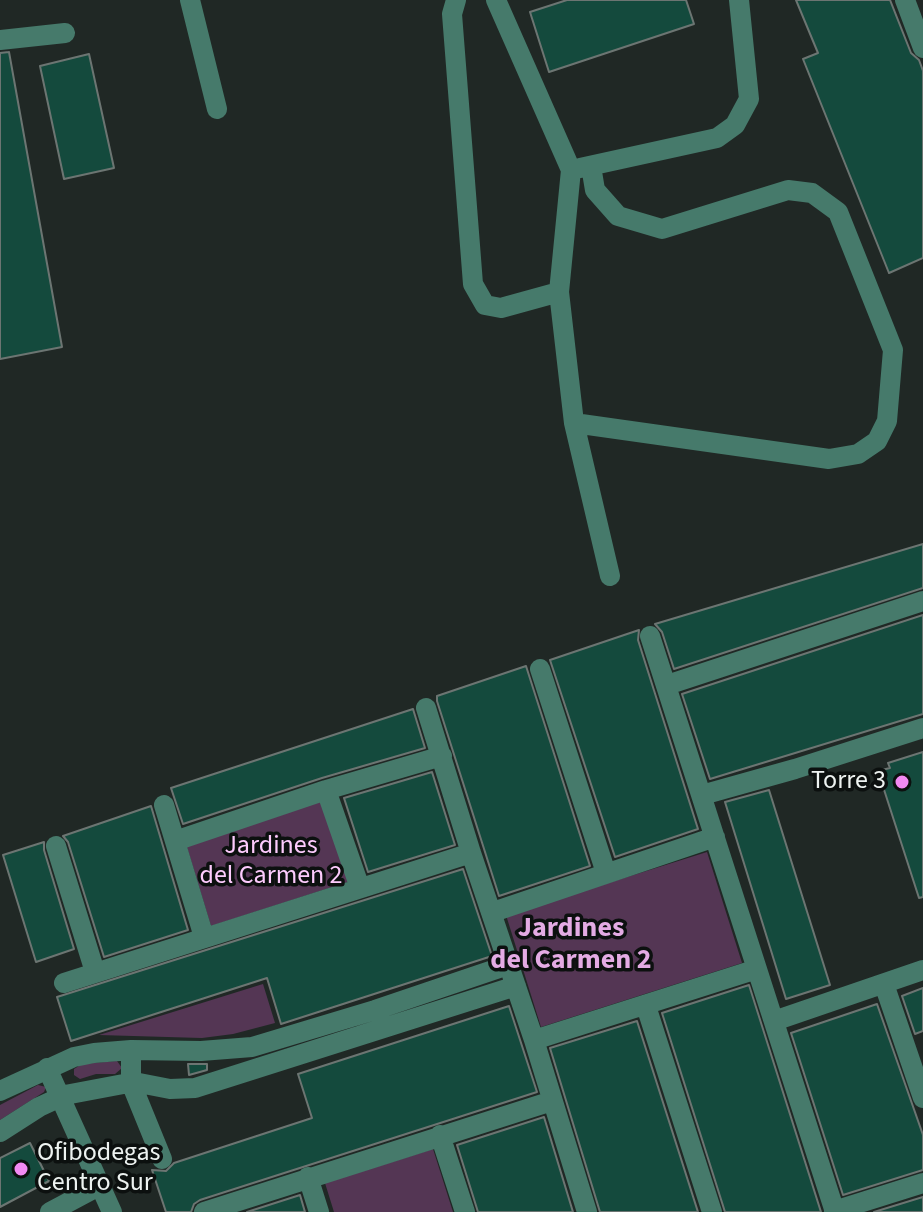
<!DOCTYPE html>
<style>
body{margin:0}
canvas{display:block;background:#202825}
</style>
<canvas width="923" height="1212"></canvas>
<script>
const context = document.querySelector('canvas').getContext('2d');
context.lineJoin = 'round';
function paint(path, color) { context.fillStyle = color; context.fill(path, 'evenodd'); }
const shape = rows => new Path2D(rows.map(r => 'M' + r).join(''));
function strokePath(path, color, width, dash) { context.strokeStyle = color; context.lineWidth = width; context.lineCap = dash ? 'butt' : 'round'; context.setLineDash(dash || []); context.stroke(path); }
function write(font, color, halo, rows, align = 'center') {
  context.font = font + ' "Source Sans 3",sans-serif'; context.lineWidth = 7; context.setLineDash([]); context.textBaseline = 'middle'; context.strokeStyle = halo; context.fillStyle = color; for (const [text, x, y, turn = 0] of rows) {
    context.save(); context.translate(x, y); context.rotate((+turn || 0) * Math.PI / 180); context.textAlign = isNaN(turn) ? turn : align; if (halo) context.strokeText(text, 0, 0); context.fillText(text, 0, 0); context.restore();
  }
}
const green = shape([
 [323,800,348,882,211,926,186,844],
 [707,852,742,963,541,1027,506,915],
 [263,984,275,1023,233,1034,202,1038,99,1035],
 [117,1061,122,1068,115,1074,96,1074,80,1079,74,1075,74,1069,82,1064],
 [38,1085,46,1087,44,1092,0,1120,0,1105],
 [433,1149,453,1212,334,1212,325,1183]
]);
const building = shape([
 [567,0,686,0,694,24,549,72,530,12,567,0],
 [796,0,890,0,911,53,919,60,923,71,923,258,889,273,803,59,818,53,796,0],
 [9,52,62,347,0,359,0,53,9,52],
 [89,54,114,168,64,179,40,66,89,54],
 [923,544,923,588,674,669,662,632,655,624,923,544],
 [923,615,923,714,710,779,682,694,923,615],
 [639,630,638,640,698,829,615,857,550,660,639,630],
 [526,666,590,866,499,896,437,701,437,696,526,666],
 [413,709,425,748,322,778,183,824,171,788,413,709],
 [923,752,923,897,919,898,878,771,890,768,888,763,923,752],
 [432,772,455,845,368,872,344,798,432,772],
 [769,790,830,985,786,999,725,802,769,790],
 [151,806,188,930,104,957,68,842,63,836,151,806],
 [44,842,44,850,74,949,36,962,3,855,44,842],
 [463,869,492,956,281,1024,267,978,71,1041,57,997,463,869],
 [749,985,821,1212,725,1212,662,1013,749,985],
 [923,988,923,1031,915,1034,902,996,923,988],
 [877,1004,923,1135,923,1170,843,1195,791,1033,877,1004],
 [509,1006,537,1092,200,1200,194,1204,191,1212,166,1212,152,1170,166,1171,174,1163,312,1118,298,1074,509,1006],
 [637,1021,698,1212,600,1212,550,1048,637,1021],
 [188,1064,207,1064,207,1070,189,1075,188,1064],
 [544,1117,573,1212,478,1212,457,1145,544,1117],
 [30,1143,49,1181,0,1207,0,1158,30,1143],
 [300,1195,305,1212,247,1212,300,1195],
 [923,1197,923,1212,874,1212,923,1197]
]);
const minor = shape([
 [190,0,217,109],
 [456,0,452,14,473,284,485,305,501,308,559,292],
 [496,0,571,170,559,292,574,423,610,576],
 [905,0,923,48],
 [0,40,65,33],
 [580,168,717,138,735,125,749,99,739,0],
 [574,423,829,459,858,454,877,441,887,421,893,350,838,212,812,193,788,190,662,229,618,216,595,190,591,166],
 [650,636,835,1212],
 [540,669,606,873],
 [667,685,923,601],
 [426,708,471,853,534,1040,587,1212],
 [326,790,360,888],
 [702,795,795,769,923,728],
 [164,805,204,937],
 [175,841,326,790,442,756],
 [56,846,95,972],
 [493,912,715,837],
 [64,983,471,853],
 [884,984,923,1098],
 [646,1006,712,1212],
 [774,1021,923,970],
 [534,1040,757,969],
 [131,1050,131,1083,162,1159],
 [47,1068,112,1212],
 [0,1091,74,1057,94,1053,131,1050,201,1051,252,1047,375,1010,508,965],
 [0,1132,39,1107,65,1095,134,1082,170,1089,195,1088,516,986],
 [440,1135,465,1212],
 [308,1177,319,1212],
 [834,1211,923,1183],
 [50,1212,99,1186],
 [204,1212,552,1101]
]);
const markers = [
 [902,782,8,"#f28af3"],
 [21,1169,8,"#f28af3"]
];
const poiNames = [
 ["Torre 3",886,782],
 ["Ofibodegas",37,1154,"left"],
 ["Centro Sur",37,1184,"left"]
];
const parkNames = [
 ["Jardines",271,847],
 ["del Carmen 2",271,877]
];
const neighbourhoodNames = [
 ["Jardines",571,930],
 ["del Carmen 2",571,962]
];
paint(green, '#543654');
paint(building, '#144a3d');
strokePath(building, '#6c7572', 2);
strokePath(minor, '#467a6b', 20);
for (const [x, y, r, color] of markers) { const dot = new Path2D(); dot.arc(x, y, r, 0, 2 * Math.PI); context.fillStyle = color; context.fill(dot); strokePath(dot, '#0c100f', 3); }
write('26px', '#edf2f0', '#0c100f', poiNames, 'right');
write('26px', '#fdcbfd', '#0c100f', parkNames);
write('bold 28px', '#e4abe4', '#0c100f', neighbourhoodNames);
</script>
